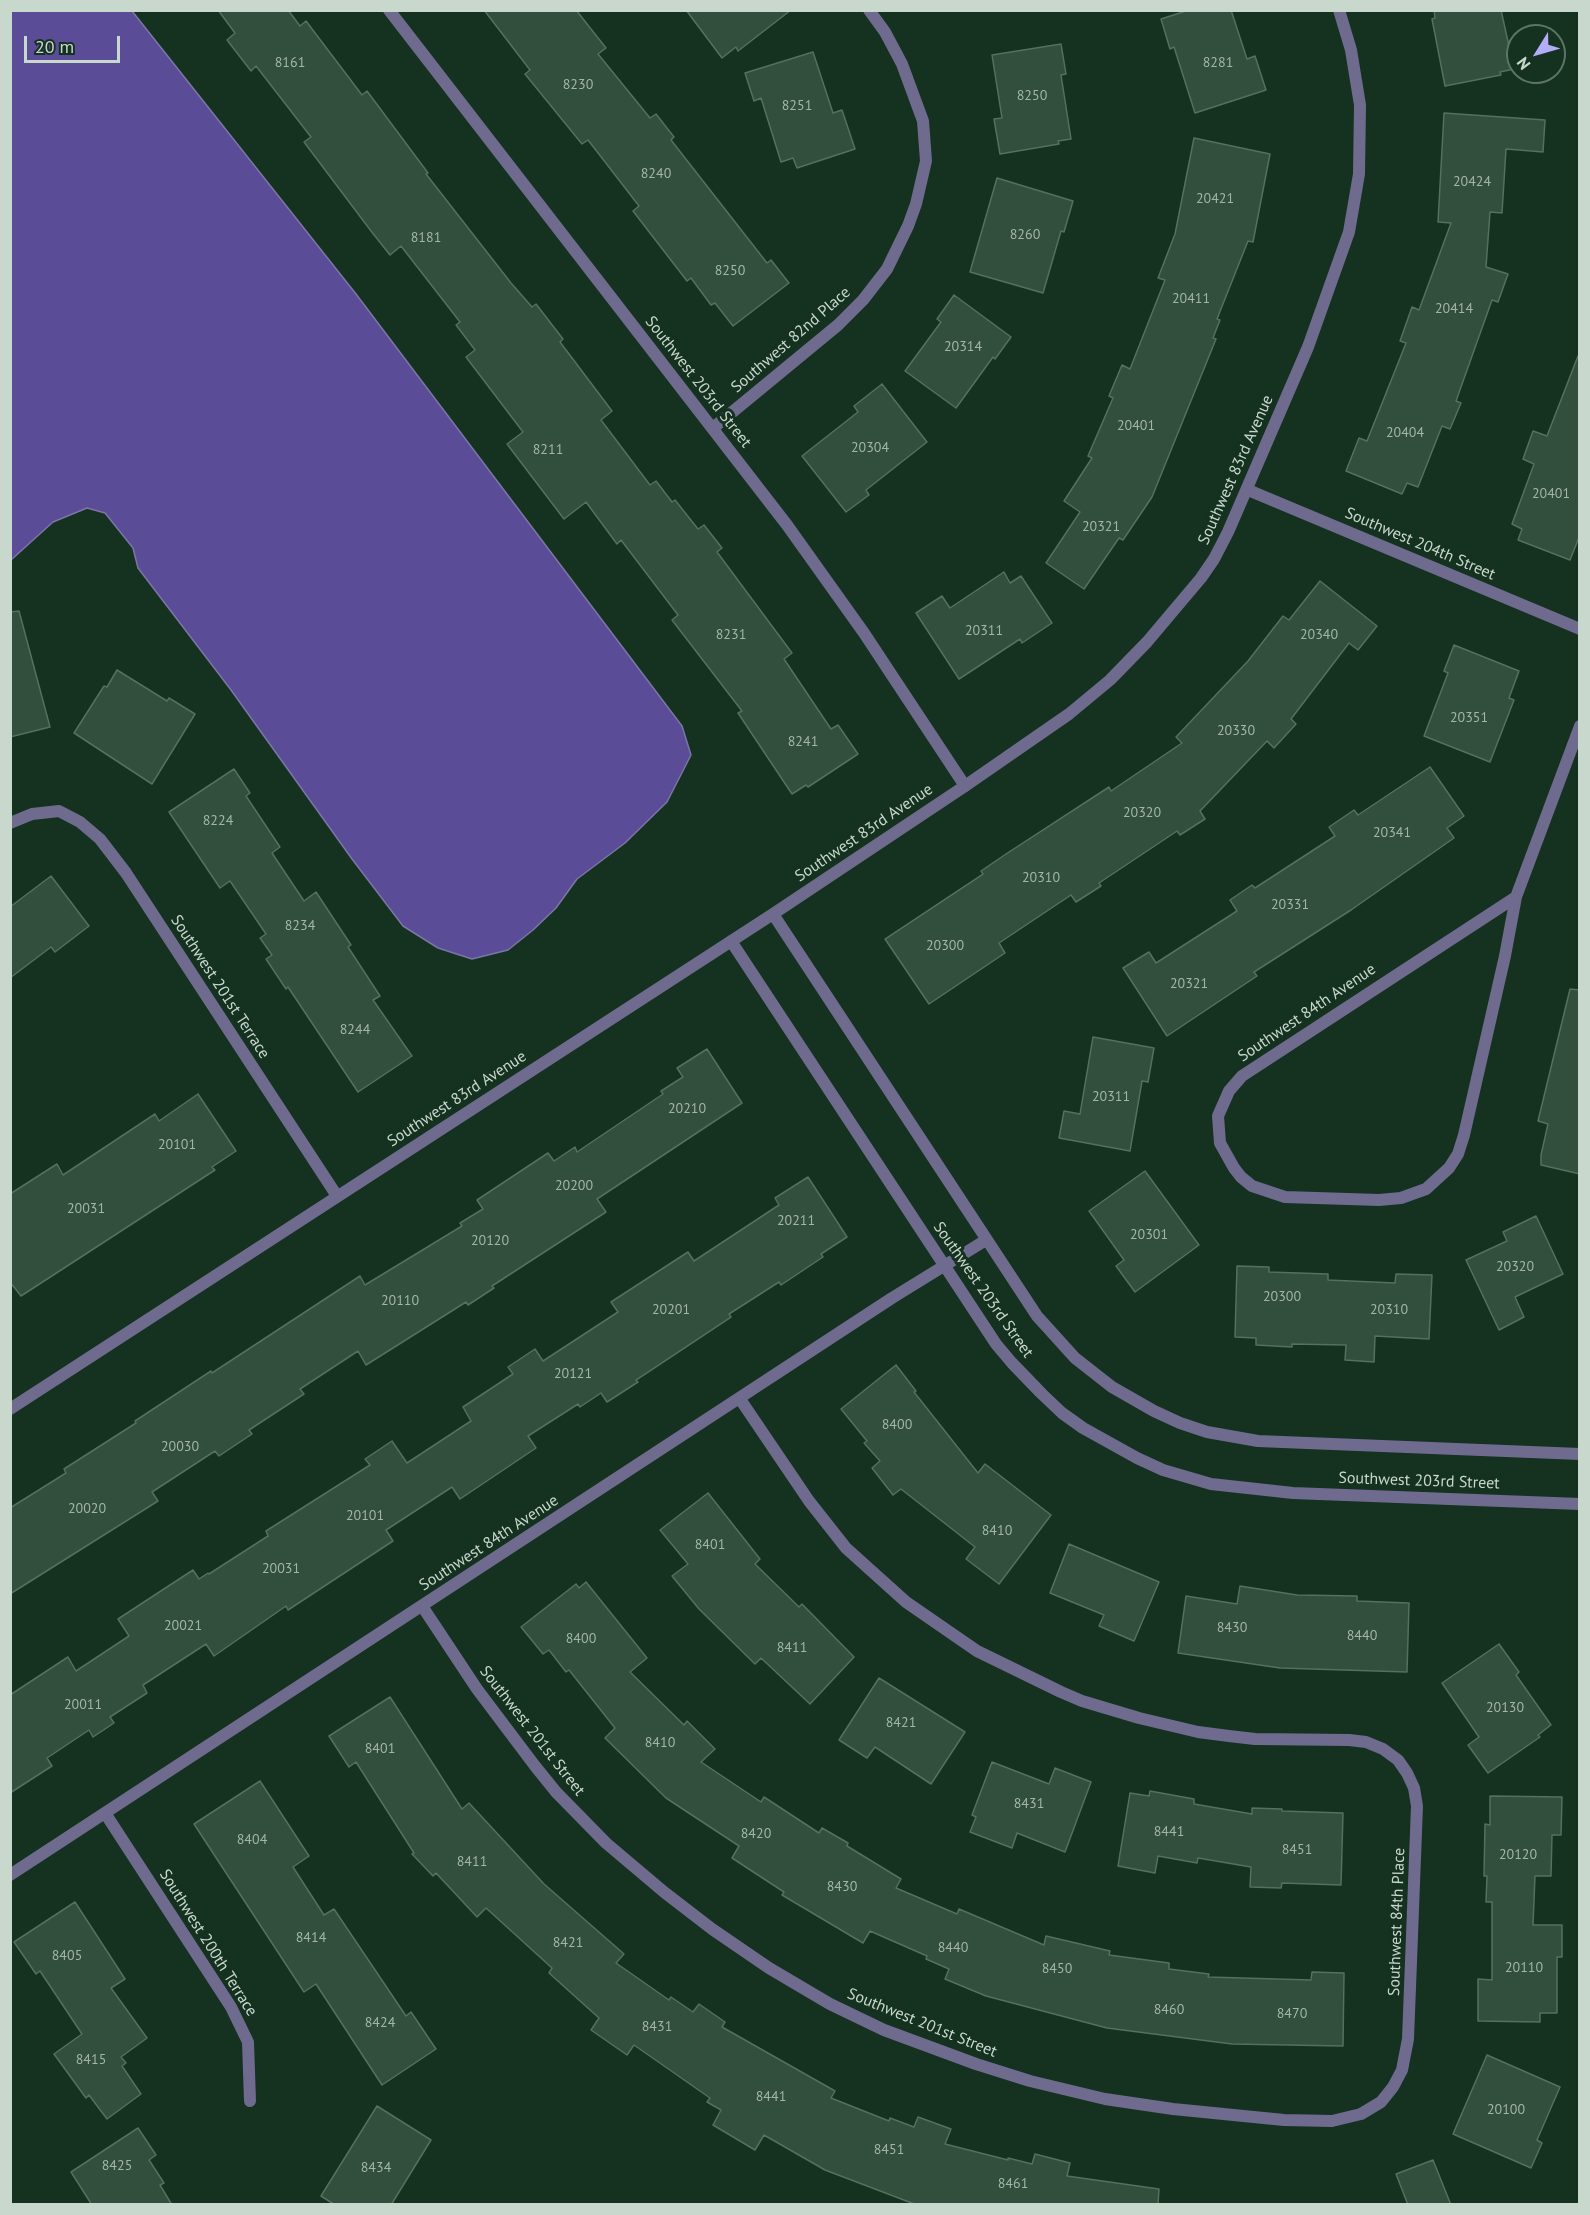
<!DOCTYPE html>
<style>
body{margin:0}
#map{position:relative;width:1590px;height:2215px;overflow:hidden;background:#153120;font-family:"PT Sans",sans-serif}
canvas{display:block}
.frame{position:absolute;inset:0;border:12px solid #c8d8cd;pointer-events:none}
.north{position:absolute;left:1506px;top:24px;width:60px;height:60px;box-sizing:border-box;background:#153120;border:2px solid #5d7465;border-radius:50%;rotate:233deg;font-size:16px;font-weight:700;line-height:24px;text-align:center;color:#c8d8cd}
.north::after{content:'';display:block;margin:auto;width:21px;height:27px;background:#b5acf8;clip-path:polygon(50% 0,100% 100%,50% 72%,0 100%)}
.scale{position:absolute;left:24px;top:36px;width:96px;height:27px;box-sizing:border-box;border:3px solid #c8d8cd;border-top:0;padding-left:8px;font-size:18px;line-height:21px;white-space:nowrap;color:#c8d8cd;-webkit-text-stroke:4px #153120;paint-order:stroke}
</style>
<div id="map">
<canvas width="1590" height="2215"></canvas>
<div class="frame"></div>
<div class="north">N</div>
<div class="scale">20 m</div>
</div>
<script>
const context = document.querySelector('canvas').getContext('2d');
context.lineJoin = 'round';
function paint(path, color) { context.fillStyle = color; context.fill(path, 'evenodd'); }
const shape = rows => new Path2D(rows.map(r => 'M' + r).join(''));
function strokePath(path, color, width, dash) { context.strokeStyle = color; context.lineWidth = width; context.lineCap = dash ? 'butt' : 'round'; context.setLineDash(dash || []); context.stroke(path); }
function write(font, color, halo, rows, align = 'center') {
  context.font = font + ' "PT Sans",sans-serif'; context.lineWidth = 6; context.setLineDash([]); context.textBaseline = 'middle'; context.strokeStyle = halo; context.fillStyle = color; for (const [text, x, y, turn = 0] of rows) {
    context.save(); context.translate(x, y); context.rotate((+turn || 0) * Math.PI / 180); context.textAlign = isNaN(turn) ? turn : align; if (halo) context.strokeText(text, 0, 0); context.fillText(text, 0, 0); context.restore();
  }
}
const water = shape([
 [11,10,132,11,356,294,682,726,691,755,667,802,625,843,577,879,556,908,533,930,508,950,472,959,438,948,403,926,352,859,231,690,138,568,133,548,105,513,87,508,53,522,11,560,11,10]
]);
const building = shape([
 [218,10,288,10,300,26,306,21,362,95,367,91,428,173,426,174,511,283,532,307,536,304,563,339,560,342,612,411,601,420,650,485,656,481,672,502,675,500,698,529,704,525,722,548,717,552,792,653,784,659,831,729,838,725,858,754,808,787,806,785,792,794,738,713,742,711,672,620,678,615,621,540,617,544,586,502,564,519,507,444,523,432,466,357,475,350,456,325,460,322,401,246,390,255,371,231,304,142,311,137,256,66,251,71,227,40,235,33,218,10],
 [484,10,576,10,606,48,598,54,650,118,656,114,674,137,671,140,767,263,771,260,789,283,733,326,715,303,711,305,691,278,687,281,633,211,639,206,588,140,582,144,525,74,530,70,484,10],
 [686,10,791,10,738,51,736,47,722,58,686,10],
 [1189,10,1231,10,1247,59,1255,56,1266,90,1195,113,1174,47,1170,49,1161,19,1189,10],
 [1434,10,1501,10,1514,69,1500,72,1501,75,1445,86,1432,19,1435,18,1434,10],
 [1061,44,1066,74,1061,75,1071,139,1058,141,1059,144,1000,154,994,119,1002,118,992,55,1061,44],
 [813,52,833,113,842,110,855,149,797,168,793,158,781,162,761,98,754,101,745,73,813,52],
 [1444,113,1545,120,1543,152,1506,149,1502,213,1490,212,1486,267,1508,274,1498,302,1492,300,1456,401,1461,403,1450,429,1442,426,1418,487,1407,483,1402,494,1346,471,1359,438,1367,441,1406,343,1400,341,1412,307,1419,310,1451,223,1438,222,1444,113],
 [1194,138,1270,154,1253,242,1248,241,1217,319,1220,320,1213,338,1216,339,1152,497,1123,540,1119,538,1084,589,1046,563,1080,512,1064,501,1092,458,1088,456,1113,398,1109,396,1122,365,1130,369,1165,280,1158,278,1175,234,1194,138],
 [997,178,1073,201,1064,232,1061,231,1043,293,970,272,997,178],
 [954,295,1011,337,995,359,993,357,956,408,905,371,941,322,937,319,954,295],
 [1578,356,1580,357,1580,535,1570,560,1518,540,1522,529,1512,524,1534,464,1523,459,1533,431,1547,436,1578,356],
 [882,384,927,442,866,490,869,495,846,512,802,456,858,412,854,406,882,384],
 [1004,572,1010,583,1021,576,1052,623,1022,643,1020,639,959,679,916,613,942,596,950,608,1004,572],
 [1320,581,1377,626,1358,650,1349,643,1291,719,1296,724,1274,748,1267,741,1200,811,1205,819,1180,835,1177,831,1099,883,1101,886,1076,902,1071,895,999,943,1005,953,929,1004,885,939,983,874,981,871,1006,854,1109,787,1111,791,1182,743,1176,737,1248,661,1283,616,1289,620,1320,581],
 [19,611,50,727,10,737,10,612,19,611],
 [1454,645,1519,671,1509,698,1514,700,1490,762,1424,736,1448,673,1444,671,1454,645],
 [117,670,167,701,169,698,195,714,152,784,74,733,104,686,107,687,117,670],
 [1430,767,1464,816,1447,828,1454,838,1351,910,1254,972,1257,976,1167,1036,1123,968,1149,952,1156,963,1237,911,1230,900,1252,885,1255,888,1335,836,1329,827,1354,810,1358,815,1430,767],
 [234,769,250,793,246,796,280,847,272,853,304,901,316,892,351,945,348,947,380,996,373,1000,412,1056,358,1092,288,987,286,989,266,959,272,955,260,938,266,934,230,881,220,888,169,812,234,769],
 [51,876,89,926,55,952,51,947,10,978,10,907,51,876],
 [1570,989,1580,990,1580,1174,1541,1165,1541,1155,1548,1124,1538,1121,1570,989],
 [1093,1037,1154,1048,1148,1082,1142,1081,1130,1151,1059,1138,1064,1111,1080,1114,1093,1037],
 [707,1049,742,1103,597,1199,606,1212,492,1286,494,1288,468,1305,466,1302,366,1365,358,1351,300,1389,304,1394,249,1430,252,1434,219,1456,215,1451,152,1492,158,1501,10,1594,10,1508,66,1473,64,1469,136,1423,135,1421,211,1371,212,1373,360,1276,365,1285,462,1226,460,1223,483,1209,477,1200,548,1153,554,1161,575,1147,577,1152,663,1094,661,1091,683,1077,677,1068,707,1049],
 [198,1094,236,1151,212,1167,215,1170,21,1296,10,1282,10,1194,57,1164,63,1175,155,1114,159,1121,198,1094],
 [1145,1171,1199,1245,1135,1292,1116,1266,1124,1260,1089,1211,1145,1171],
 [808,1177,847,1237,821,1254,823,1257,781,1285,779,1282,729,1314,731,1317,636,1380,638,1382,607,1402,601,1393,580,1407,578,1404,528,1436,536,1448,460,1499,452,1487,386,1530,393,1541,288,1610,286,1606,214,1656,206,1644,143,1685,147,1693,110,1717,114,1723,93,1737,89,1730,47,1758,52,1766,10,1793,10,1695,68,1657,76,1671,129,1636,118,1619,193,1570,199,1579,208,1573,209,1574,268,1536,266,1531,370,1465,365,1459,392,1441,407,1463,471,1421,463,1407,513,1374,508,1367,535,1349,543,1361,618,1312,611,1302,688,1252,694,1261,779,1205,775,1198,808,1177],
 [1536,1216,1563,1274,1515,1297,1524,1317,1499,1330,1466,1260,1507,1241,1503,1232,1536,1216],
 [1237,1266,1269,1267,1269,1272,1328,1274,1328,1280,1395,1283,1396,1274,1432,1275,1429,1339,1375,1336,1374,1362,1345,1360,1346,1345,1292,1344,1292,1347,1256,1345,1256,1338,1235,1337,1237,1266],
 [896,1365,916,1391,914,1392,978,1473,985,1464,1051,1515,999,1584,966,1559,975,1547,901,1489,893,1495,872,1468,880,1461,864,1443,867,1441,841,1409,896,1365],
 [708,1493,760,1559,755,1564,799,1607,802,1604,854,1657,810,1704,761,1658,755,1664,699,1609,672,1576,688,1564,660,1530,708,1493],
 [1069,1544,1159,1582,1134,1641,1099,1626,1104,1615,1050,1593,1069,1544],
 [586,1582,647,1658,630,1672,684,1725,687,1721,715,1749,701,1762,761,1802,764,1797,819,1833,822,1828,848,1843,847,1846,901,1879,896,1888,957,1914,959,1909,1044,1945,1046,1936,1110,1951,1109,1955,1169,1963,1169,1969,1209,1974,1208,1977,1311,1980,1312,1972,1344,1973,1343,2046,1232,2044,1107,2028,986,1996,945,1979,949,1969,926,1959,927,1956,870,1931,863,1943,782,1895,784,1892,732,1858,739,1846,666,1798,605,1738,615,1728,569,1670,566,1672,549,1650,543,1654,521,1627,576,1584,579,1588,586,1582],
 [1240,1586,1297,1595,1357,1596,1357,1601,1409,1603,1407,1672,1280,1668,1178,1653,1186,1596,1237,1604,1240,1586],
 [1499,1644,1519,1672,1516,1675,1551,1725,1538,1735,1540,1737,1488,1773,1468,1745,1479,1737,1442,1683,1499,1644],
 [879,1678,965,1732,931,1784,875,1747,867,1758,839,1740,879,1678],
 [390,1697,462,1809,469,1803,544,1884,624,1954,616,1963,669,2000,671,1997,693,2012,699,2004,725,2022,722,2027,835,2091,831,2098,889,2121,890,2118,914,2127,918,2117,951,2129,945,2144,1008,2160,1008,2158,1032,2164,1035,2154,1070,2163,1067,2176,1159,2189,1158,2205,917,2205,825,2170,764,2135,755,2150,713,2125,721,2110,707,2102,710,2098,634,2045,627,2055,591,2030,599,2018,549,1973,552,1968,486,1908,477,1917,436,1873,433,1876,412,1854,414,1853,356,1762,349,1767,329,1736,390,1697],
 [992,1762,1049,1784,1055,1768,1091,1782,1065,1852,1017,1833,1012,1848,970,1832,976,1817,972,1815,992,1762],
 [260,1781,309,1856,293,1867,324,1915,334,1909,406,2016,411,2012,436,2049,382,2085,316,1984,304,1992,194,1824,260,1781],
 [1150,1791,1194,1799,1194,1804,1252,1814,1252,1808,1282,1809,1282,1811,1343,1813,1341,1885,1282,1883,1281,1888,1250,1887,1251,1867,1198,1858,1197,1863,1158,1856,1155,1873,1118,1866,1130,1793,1149,1796,1150,1791],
 [1490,1796,1562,1797,1561,1835,1552,1835,1551,1876,1535,1876,1533,1925,1562,1925,1562,1957,1557,1957,1557,2013,1540,2013,1540,2022,1478,2021,1478,1979,1492,1980,1492,1902,1486,1902,1487,1876,1484,1876,1485,1824,1490,1825,1490,1796],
 [75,1902,125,1979,111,1988,147,2038,121,2057,126,2063,122,2066,141,2094,107,2119,89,2095,86,2098,54,2054,82,2034,40,1971,36,1974,14,1942,75,1902],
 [1487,2055,1560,2087,1537,2140,1542,2143,1531,2168,1453,2134,1487,2055],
 [377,2106,431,2140,391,2205,335,2205,321,2196,377,2106],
 [138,2128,156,2155,149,2160,164,2183,160,2185,172,2205,92,2205,71,2172,138,2128],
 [1433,2160,1451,2205,1408,2205,1396,2174,1433,2160]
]);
const minor = shape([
 [389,10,787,525,864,633,965,786],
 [713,428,838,325,863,300,887,269,908,226,916,204,926,161,923,121,902,64,885,32,869,10],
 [1248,490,1580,629],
 [10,823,32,814,59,811,80,822,100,839,126,873,337,1196],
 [1516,897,1505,956,1464,1135,1458,1154,1449,1168,1426,1189,1401,1198,1379,1200,1285,1197,1252,1186,1241,1177,1234,1168,1220,1143,1218,1116,1229,1091,1242,1076,1516,897],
 [1516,897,1580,726],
 [422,1606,477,1689,535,1766,556,1792,606,1843,664,1892,712,1929,769,1968,830,2004,884,2030,976,2064,1030,2081,1105,2099,1173,2109,1284,2120,1332,2121,1361,2114,1381,2102,1393,2087,1402,2070,1408,2039,1417,1806,1414,1788,1407,1773,1398,1760,1383,1749,1366,1742,1349,1740,1255,1739,1229,1736,1198,1732,1139,1718,1082,1701,1061,1692,977,1651,906,1602,846,1548,809,1501,740,1399],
 [105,1813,231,2007,248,2042,250,2101],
 [10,1875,892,1298,986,1240]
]);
const tertiary = shape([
 [773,914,1037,1316,1075,1358,1112,1387,1154,1411,1180,1423,1207,1432,1258,1441,1580,1454],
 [731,941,996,1344,1012,1363,1042,1394,1062,1413,1083,1428,1137,1458,1163,1470,1211,1484,1293,1493,1580,1504],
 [10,1409,773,914,965,786,1069,714,1110,680,1147,642,1201,578,1214,559,1228,532,1308,347,1349,232,1359,174,1360,105,1351,50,1339,10]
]);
const numberNames = [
 ["8161",290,63],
 ["8281",1218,63],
 ["8230",578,85],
 ["8250",1032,96],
 ["8251",797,106],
 ["8240",656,174],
 ["20424",1472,182],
 ["20421",1215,199],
 ["8260",1025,235],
 ["8181",426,238],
 ["8250",730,271],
 ["20411",1191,299],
 ["20414",1454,309],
 ["20314",963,347],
 ["20401",1136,426],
 ["20404",1405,433],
 ["20304",870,448],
 ["8211",548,450],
 ["20401",1551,494],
 ["20321",1101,527],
 ["20311",984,631],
 ["8231",731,635],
 ["20340",1319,635],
 ["20351",1469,718],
 ["20330",1236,731],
 ["8241",803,742],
 ["20320",1142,813],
 ["8224",218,821],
 ["20341",1392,833],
 ["20310",1041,878],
 ["20331",1290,905],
 ["8234",300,926],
 ["20300",945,946],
 ["20321",1189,984],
 ["8244",355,1030],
 ["20311",1111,1097],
 ["20210",687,1109],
 ["20101",177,1145],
 ["20200",574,1186],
 ["20031",86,1209],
 ["20211",796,1221],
 ["20301",1149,1235],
 ["20120",490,1241],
 ["20320",1515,1267],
 ["20300",1282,1297],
 ["20110",400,1301],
 ["20201",671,1310],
 ["20310",1389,1310],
 ["20121",573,1374],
 ["8400",897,1425],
 ["20030",180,1447],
 ["20020",87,1509],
 ["20101",365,1516],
 ["8410",997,1531],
 ["8401",710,1545],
 ["20031",281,1569],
 ["20021",183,1626],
 ["8430",1232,1628],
 ["8440",1362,1636],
 ["8400",581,1639],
 ["8411",792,1648],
 ["20011",83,1705],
 ["20130",1505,1708],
 ["8421",901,1723],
 ["8410",660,1743],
 ["8401",380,1749],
 ["8431",1029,1804],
 ["8441",1169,1832],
 ["8420",756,1834],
 ["8404",252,1840],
 ["8451",1297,1850],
 ["20120",1518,1855],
 ["8411",472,1862],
 ["8430",842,1887],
 ["8414",311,1938],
 ["8421",568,1943],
 ["8440",953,1948],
 ["8405",67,1956],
 ["20110",1524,1968],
 ["8450",1057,1969],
 ["8460",1169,2010],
 ["8470",1292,2014],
 ["8424",380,2023],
 ["8431",657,2027],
 ["8415",91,2060],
 ["8441",771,2097],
 ["20100",1506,2110],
 ["8451",889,2150],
 ["8425",117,2166],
 ["8434",376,2168],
 ["8461",1013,2184]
];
const streetNames = [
 ["Southwest 82nd Place",791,340,-41],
 ["Southwest 203rd Street",698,382,52],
 ["Southwest 83rd Avenue",1236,470,-66],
 ["Southwest 204th Street",1420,544,23],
 ["Southwest 83rd Avenue",864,833,-34],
 ["Southwest 201st Terrace",220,987,57],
 ["Southwest 84th Avenue",1307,1013,-34],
 ["Southwest 83rd Avenue",457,1099,-33],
 ["Southwest 203rd Street",983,1290,55],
 ["Southwest 203rd Street",1419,1481,2],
 ["Southwest 84th Avenue",489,1543,-33],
 ["Southwest 201st Street",532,1731,52],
 ["Southwest 84th Place",1397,1922,-88],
 ["Southwest 200th Terrace",208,1943,58],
 ["Southwest 201st Street",922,2023,22]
];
paint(water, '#5a4c97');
strokePath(water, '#7b76a7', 1.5);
paint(building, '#324e3c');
strokePath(building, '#53715e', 1.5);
strokePath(minor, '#6f6b8e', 12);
strokePath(tertiary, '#6f6b8e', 12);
write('14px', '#a2b6a9', null, numberNames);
write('16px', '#c8d8cd', '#153120', streetNames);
</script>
